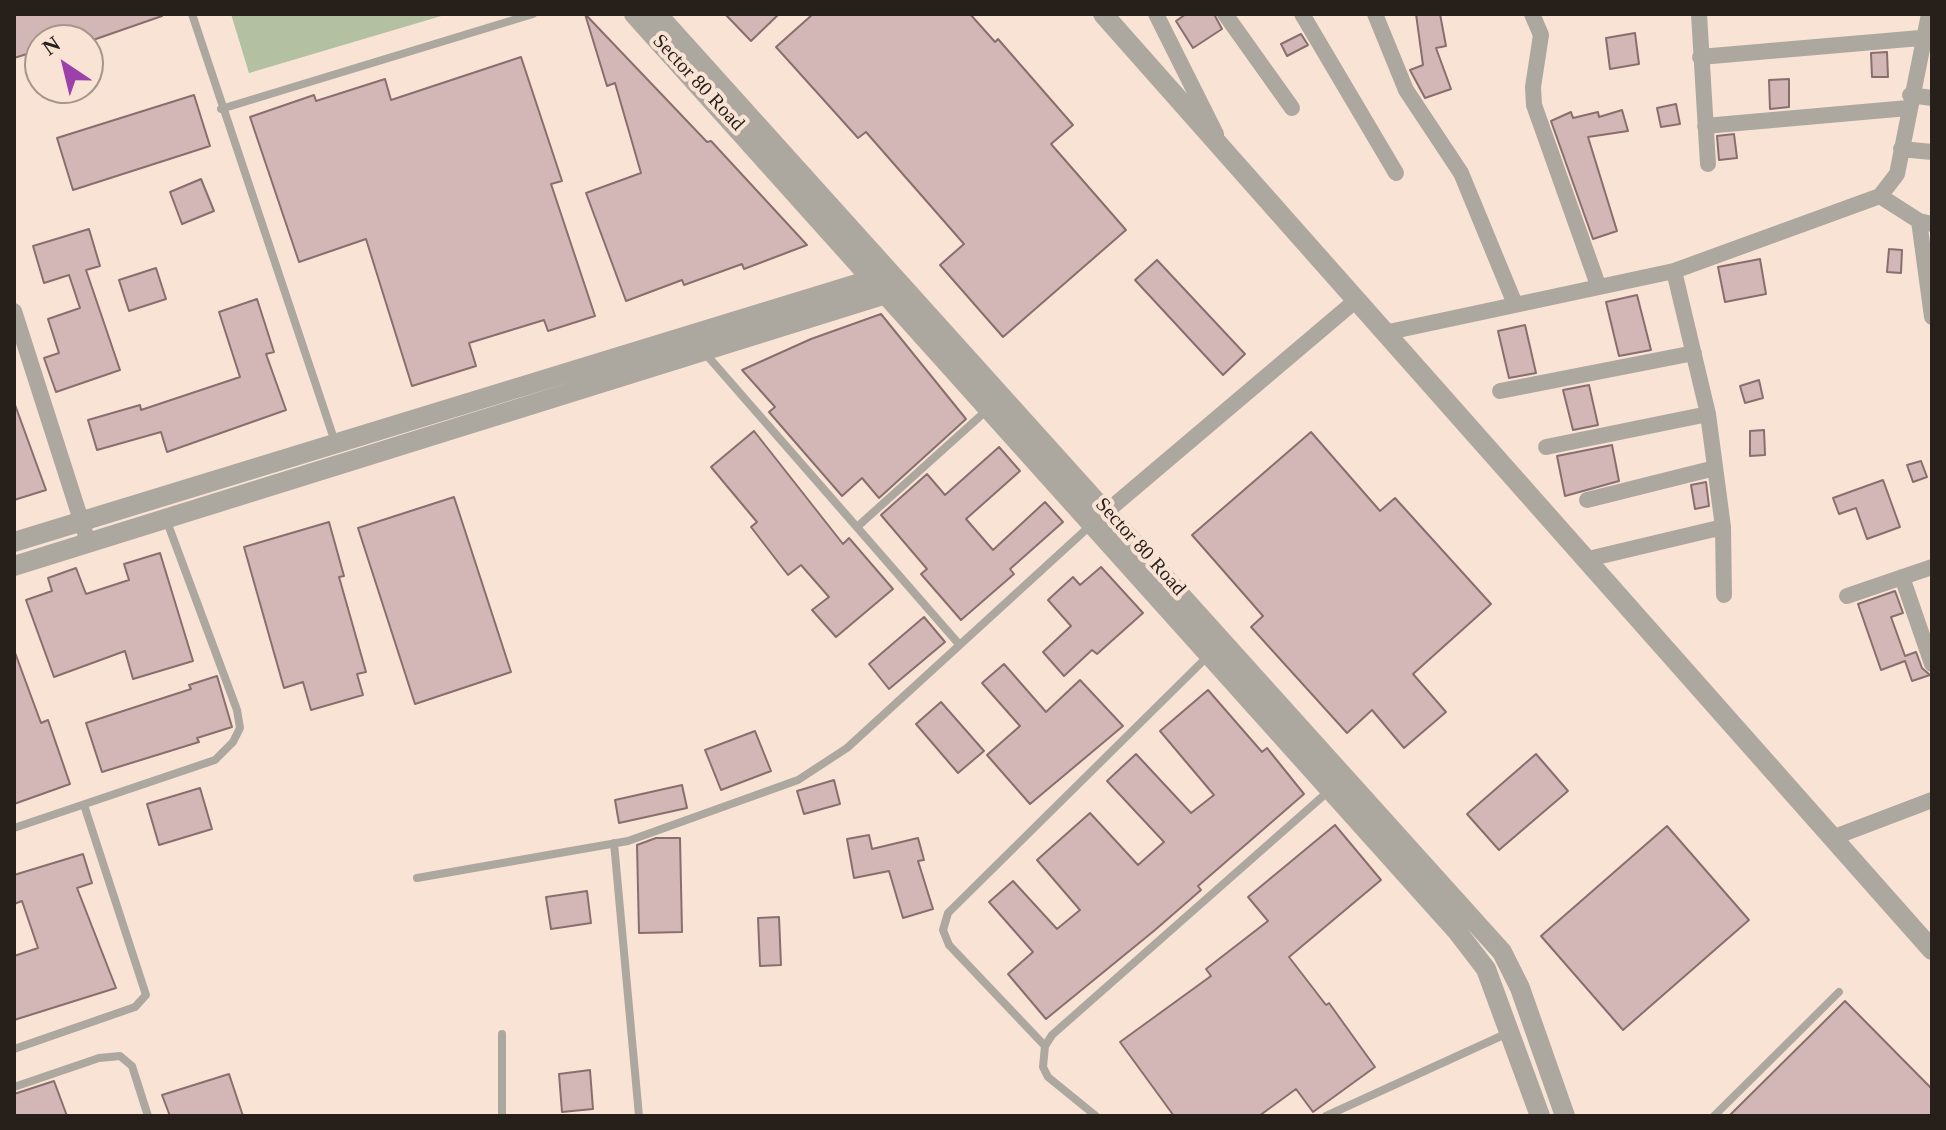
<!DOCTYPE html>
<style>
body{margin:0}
#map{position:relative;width:1946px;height:1130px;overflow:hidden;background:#f9e3d5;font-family:Georgia,serif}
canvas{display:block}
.frame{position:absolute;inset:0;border:16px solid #271f1a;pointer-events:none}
.north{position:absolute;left:24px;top:24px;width:80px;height:80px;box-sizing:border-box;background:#f9e3d5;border:2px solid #a5958a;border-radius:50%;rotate:325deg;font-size:22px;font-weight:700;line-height:32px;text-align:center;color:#271f1a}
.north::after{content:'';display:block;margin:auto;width:28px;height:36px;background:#9d40a9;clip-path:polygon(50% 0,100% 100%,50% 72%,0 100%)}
</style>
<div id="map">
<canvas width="1946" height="1130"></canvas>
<div class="frame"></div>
<div class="north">N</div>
</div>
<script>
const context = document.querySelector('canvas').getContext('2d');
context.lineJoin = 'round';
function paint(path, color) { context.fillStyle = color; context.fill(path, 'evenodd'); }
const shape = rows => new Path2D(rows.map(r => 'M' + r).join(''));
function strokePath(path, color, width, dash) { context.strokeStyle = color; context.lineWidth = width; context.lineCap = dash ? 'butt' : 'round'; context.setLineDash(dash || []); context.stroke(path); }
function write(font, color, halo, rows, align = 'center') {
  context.font = font + ' Georgia,serif'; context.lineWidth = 8; context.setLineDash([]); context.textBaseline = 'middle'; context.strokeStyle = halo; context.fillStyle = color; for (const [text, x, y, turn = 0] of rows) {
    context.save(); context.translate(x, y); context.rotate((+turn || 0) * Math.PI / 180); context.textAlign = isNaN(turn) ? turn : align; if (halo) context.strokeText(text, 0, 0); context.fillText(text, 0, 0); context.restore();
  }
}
const green = shape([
 [231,14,448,14,249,73]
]);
const building = shape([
 [14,14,162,14,162,16,93,40,40,40,40,50,14,58,14,14],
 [585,14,707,142,711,141,807,245,744,269,742,264,684,285,682,280,626,301,586,193,641,173,615,83,607,86,585,14],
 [725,14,779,14,751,41,725,14],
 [813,14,970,14,995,42,998,39,1073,125,1051,144,1126,230,1003,337,940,265,964,244,866,132,858,138,776,47,813,14],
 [1186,14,1214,14,1222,29,1193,48,1176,21,1186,14],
 [1416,14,1440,14,1446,46,1436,48,1451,89,1425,98,1410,70,1423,65,1416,14],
 [1635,33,1639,64,1610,69,1606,38,1635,33],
 [1301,34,1308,45,1287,56,1281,44,1301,34],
 [1887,52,1888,77,1872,77,1871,53,1887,52],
 [521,57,562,181,551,184,595,316,548,331,544,320,469,343,476,366,412,386,366,239,299,262,250,117,314,95,316,101,385,79,391,100,521,57],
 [1789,79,1789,107,1770,109,1769,80,1789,79],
 [194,95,210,146,73,190,57,138,194,95],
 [1676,104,1680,124,1661,127,1657,108,1676,104],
 [1622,110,1628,131,1588,137,1617,231,1593,239,1551,121,1571,112,1573,118,1598,112,1599,117,1622,110],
 [1734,134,1737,158,1719,160,1717,136,1734,134],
 [201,179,214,211,182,224,170,192,201,179],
 [89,229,100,266,86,270,120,370,56,392,44,358,59,353,48,319,80,308,69,275,44,283,33,246,89,229],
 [1889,249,1902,250,1901,273,1887,272,1889,249],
 [1760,259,1766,294,1725,302,1718,267,1760,259],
 [1157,260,1245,354,1223,375,1135,280,1157,260],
 [156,268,166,299,129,311,119,280,156,268],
 [1637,295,1651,350,1619,356,1606,302,1637,295],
 [257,299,274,352,266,354,286,410,167,452,161,432,97,450,88,420,140,405,141,410,240,377,219,312,257,299],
 [881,314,966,419,879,498,862,478,842,496,769,412,775,407,742,370,811,339,881,314],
 [1525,325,1536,373,1509,378,1498,331,1525,325],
 [1759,380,1763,398,1745,403,1740,386,1759,380],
 [1589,385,1598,425,1573,430,1563,390,1589,385],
 [14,402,46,490,14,500,14,402],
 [1764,430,1765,455,1750,456,1750,431,1764,430],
 [754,431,843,544,849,538,893,589,836,637,812,610,829,597,801,565,788,575,751,527,757,522,711,467,754,431],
 [1311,432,1380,511,1395,498,1491,604,1413,674,1446,712,1404,748,1372,710,1347,733,1251,627,1263,616,1192,535,1311,432],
 [1612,445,1619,481,1565,496,1557,456,1612,445],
 [999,447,1020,471,966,519,993,550,1045,502,1063,522,1010,569,1014,574,961,620,921,574,927,569,881,515,927,474,945,495,999,447],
 [1921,461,1927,477,1913,482,1907,465,1921,461],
 [1883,480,1900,527,1867,539,1856,508,1839,514,1833,498,1883,480],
 [1706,482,1709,506,1695,509,1691,485,1706,482],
 [454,497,511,672,415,704,358,528,454,497],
 [329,522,344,576,339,577,366,672,357,674,363,695,311,710,303,682,284,688,244,547,329,522],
 [160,553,193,661,133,679,125,651,54,677,26,600,52,591,48,578,76,568,86,594,129,580,124,564,160,553],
 [1101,567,1143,613,1097,654,1092,650,1064,676,1043,652,1071,626,1048,600,1073,577,1080,585,1101,567],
 [1895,591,1903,613,1891,617,1905,656,1916,652,1922,668,1930,675,1912,681,1905,661,1881,670,1858,604,1895,591],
 [924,617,945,642,889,689,869,664,924,617],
 [14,650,41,723,48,720,70,784,14,804,14,650],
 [1004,664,1046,712,1080,680,1123,726,1030,804,987,755,1020,726,982,683,1004,664],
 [217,676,232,727,197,738,199,742,102,772,86,723,191,689,189,685,217,676],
 [1208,690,1262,752,1267,748,1304,794,1198,886,1201,890,1155,930,1046,1019,1008,974,1033,952,989,902,1013,881,1057,929,1080,910,1037,860,1090,813,1138,865,1164,842,1107,781,1136,754,1191,813,1214,795,1160,731,1208,690],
 [941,702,984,751,958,773,916,724,941,702],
 [755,731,771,771,721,790,705,750,755,731],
 [1536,754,1568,791,1499,850,1467,814,1536,754],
 [834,780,840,804,804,814,797,791,834,780],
 [682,785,687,808,619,823,615,800,682,785],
 [200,788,212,829,159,845,147,804,200,788],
 [1335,825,1381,880,1289,957,1326,1005,1329,1003,1375,1067,1313,1112,1296,1089,1259,1116,1174,1116,1120,1042,1211,976,1206,969,1268,921,1248,897,1335,825],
 [1667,826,1749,920,1623,1030,1541,936,1667,826],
 [869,835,872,849,918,838,924,860,918,861,933,909,903,918,889,871,854,878,847,839,869,835],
 [656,838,680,838,682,932,639,933,637,845,656,838],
 [83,854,92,883,77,888,116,988,14,1020,14,956,38,948,22,901,14,904,14,875,83,854],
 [587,891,591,923,551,929,546,897,587,891],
 [779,917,781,965,760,966,758,918,779,917],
 [1845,1001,1932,1089,1932,1116,1729,1116,1845,1001],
 [590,1070,593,1109,562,1112,559,1074,590,1070],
 [229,1074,243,1116,170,1116,162,1095,229,1074],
 [54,1081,67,1116,14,1116,14,1094,54,1081]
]);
const service = shape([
 [192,14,335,442],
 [221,109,533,14],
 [704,352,958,643],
 [857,527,987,410],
 [14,828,215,760,233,742,240,728,237,710,166,519],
 [614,843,639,1116],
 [417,878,628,841,798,780,847,748,1091,525],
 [1045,1046,949,945,943,930,948,913,1208,656],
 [14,1049,135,1007,146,995,84,805],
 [14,1087,99,1058,120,1056,132,1066,148,1116],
 [502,1116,502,1034],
 [1096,1116,1048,1077,1043,1067,1045,1046,1052,1035,1331,789],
 [1326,1116,1510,1032],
 [1714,1116,1839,992]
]);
const minor = shape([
 [1156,14,1216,134],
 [1225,14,1292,108],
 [1302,14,1396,173],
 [1375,14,1406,90,1461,173,1515,304],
 [1532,14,1541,35,1533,87,1534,105,1598,285],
 [1699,14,1708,164],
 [1700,57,1932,37],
 [1910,95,1932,98],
 [1705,126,1908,108],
 [1901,149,1932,152],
 [1880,196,1897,174,1929,14],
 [1919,221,1932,317],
 [1674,271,1708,414,1723,527,1724,595],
 [14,311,88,542],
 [1384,333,1674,271,1880,196,1919,221,1932,224],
 [1500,391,1694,353],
 [1546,447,1708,414],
 [1587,500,1715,468],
 [1099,518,1354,302],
 [1584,560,1723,527],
 [1902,577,1932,664],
 [1847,596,1932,567],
 [1832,838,1932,800]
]);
const tertiary = shape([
 [634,14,1456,930,1486,969,1540,1116],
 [657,14,1502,952,1520,988,1565,1116],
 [1103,14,1932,950],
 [14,542,886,275],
 [14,566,899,290]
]);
const streetNames = [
 ["Sector 80 Road",698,83,47],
 ["Sector 80 Road",1140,547,48]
];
paint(green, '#b3c0a2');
paint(building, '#d3b7b6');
strokePath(building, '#886f6e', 2);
strokePath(service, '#ada89f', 8);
strokePath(minor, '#ada89f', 16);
strokePath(tertiary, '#ada89f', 20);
write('20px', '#271f1a', '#f9e3d5', streetNames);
</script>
